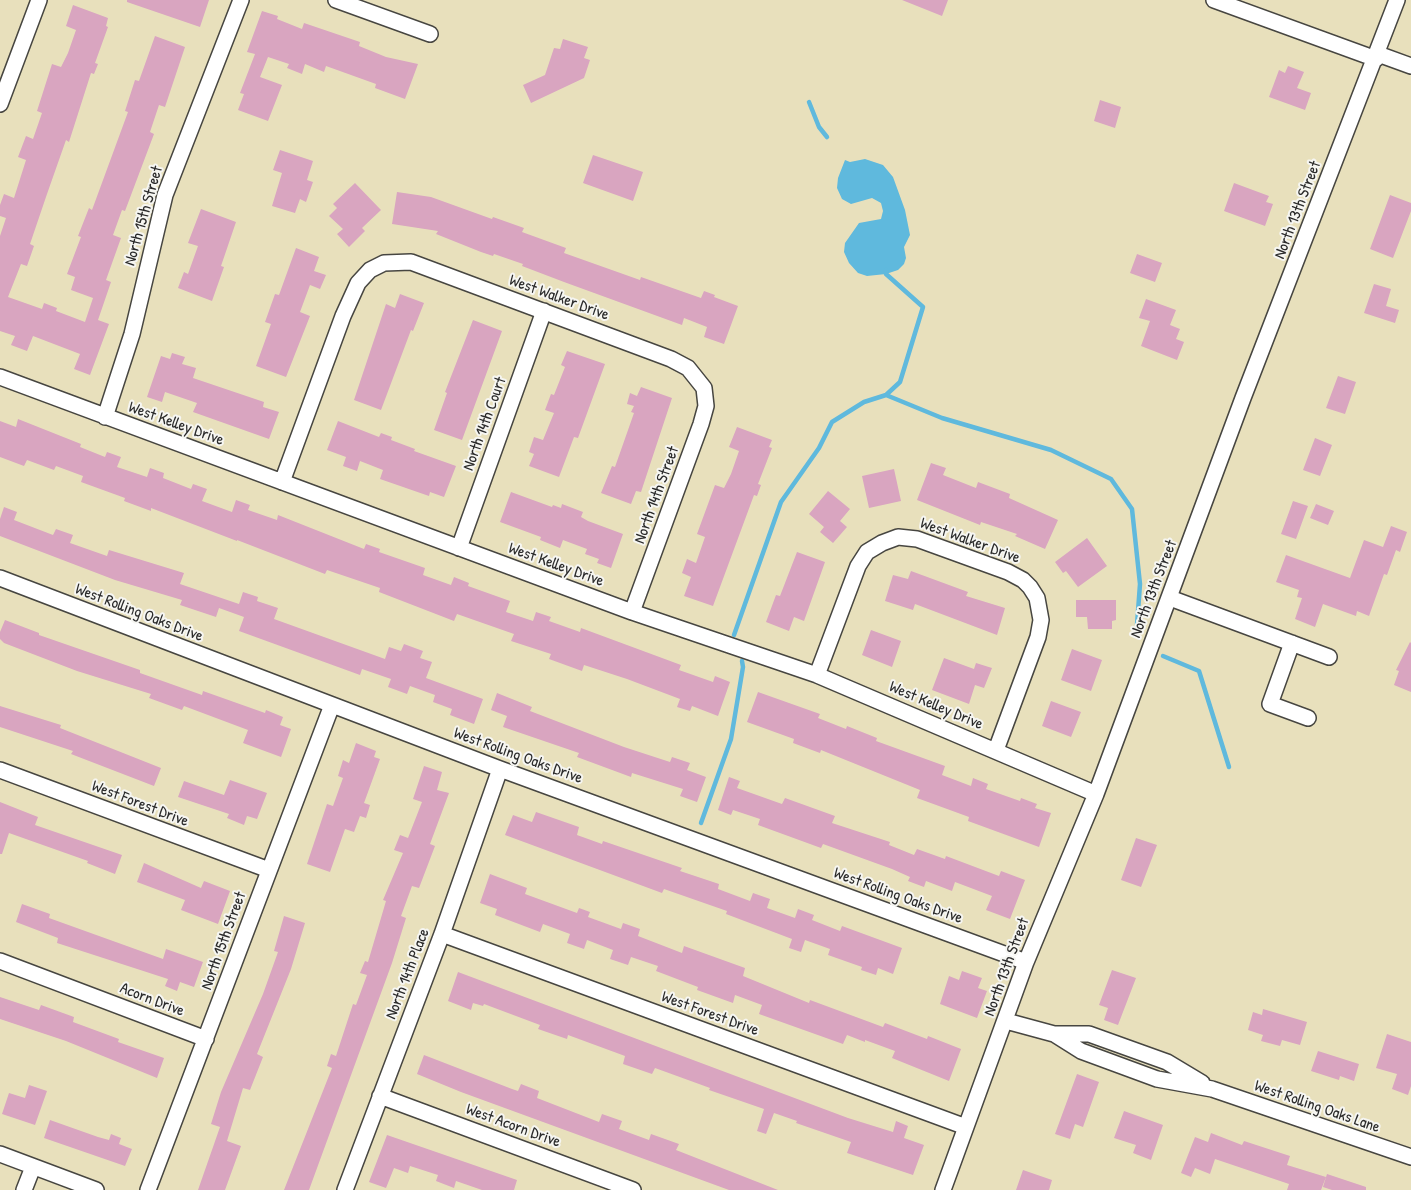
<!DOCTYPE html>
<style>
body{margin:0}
canvas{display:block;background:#e8e0bc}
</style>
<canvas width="1411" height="1190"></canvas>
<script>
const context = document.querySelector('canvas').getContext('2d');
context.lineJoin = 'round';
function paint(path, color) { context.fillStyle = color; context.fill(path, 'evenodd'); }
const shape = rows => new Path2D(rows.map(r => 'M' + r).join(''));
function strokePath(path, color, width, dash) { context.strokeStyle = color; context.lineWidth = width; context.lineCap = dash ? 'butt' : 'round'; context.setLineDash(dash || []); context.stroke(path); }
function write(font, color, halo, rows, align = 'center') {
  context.font = font + ' "Patrick Hand",sans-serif'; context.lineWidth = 4; context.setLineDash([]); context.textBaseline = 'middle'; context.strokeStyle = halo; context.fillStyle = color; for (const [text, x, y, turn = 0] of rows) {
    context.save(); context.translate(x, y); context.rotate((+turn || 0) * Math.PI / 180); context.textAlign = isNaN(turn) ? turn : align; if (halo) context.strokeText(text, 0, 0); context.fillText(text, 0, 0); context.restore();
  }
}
const water = shape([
 [865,159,883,165,893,177,905,210,910,235,904,247,906,258,904,264,898,270,886,274,867,276,858,273,849,263,844,252,845,243,859,223,881,219,883,211,881,203,872,198,851,204,842,199,837,188,838,178,845,160,850,162]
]);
const stream = shape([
 [809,102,819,127,827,137],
 [886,395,942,418,1051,450,1111,479,1132,509,1140,584,1137,625],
 [734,635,781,502,819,448,832,422,864,402,886,395,900,382,923,307,886,274,886,270],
 [1163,656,1199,671,1229,767],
 [701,823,731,739,743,667,742,661]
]);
const building = shape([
 [127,0,209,0,200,27,127,2],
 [902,0,948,0,942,16],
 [73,5,108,18,106,26,108,27,95,63,98,64,94,74,91,73,69,142,66,140,47,194,30,244,34,246,27,266,21,264,8,297,42,309,44,303,57,308,56,311,85,322,93,298,71,290,75,277,67,274,81,237,78,236,89,208,92,210,128,112,125,111,135,80,139,81,155,36,185,47,165,107,159,105,150,132,154,134,125,211,122,210,113,235,121,238,106,280,111,282,98,320,109,324,90,375,74,369,80,354,33,336,27,351,11,345,15,336,0,331,0,236,6,218,0,216,0,205,4,194,14,198,26,160,18,157,26,136,33,139,42,113,37,111,52,64,61,67,68,53,76,30,66,26],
 [262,11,278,16,277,19,302,29,304,23,360,42,359,46,386,57,418,64,405,99,375,88,376,84,326,66,324,72,305,64,302,74,287,68,289,64,268,57,260,77,282,85,268,121,238,110,244,94,240,93,255,54,247,52],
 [563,39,588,47,584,58,590,60,584,78,531,103,523,85,545,75,554,48,560,49],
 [1288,66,1304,72,1297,88,1311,93,1305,110,1269,97,1279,70,1285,73],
 [1100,100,1121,107,1115,128,1094,121],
 [280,150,313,161,307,180,313,182,306,202,300,199,295,213,272,206,282,173,273,170],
 [593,155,643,172,633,201,583,183],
 [355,183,381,210,362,228,365,231,349,247,337,234,343,229,329,216,337,208,333,204],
 [1234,183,1269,196,1266,202,1273,204,1265,226,1224,211],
 [397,192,431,197,492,219,493,217,524,228,522,232,566,248,564,253,640,280,641,277,701,298,704,291,715,295,714,297,738,306,724,344,704,337,707,327,684,318,682,325,564,282,522,266,523,264,494,254,493,256,481,252,436,234,438,231,392,224],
 [1390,195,1411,203,1411,211,1393,258,1370,249],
 [201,209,236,222,221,266,224,267,212,301,178,288,184,272,188,274,198,246,188,243],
 [296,248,319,257,314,271,326,275,320,289,310,285,300,312,310,316,286,377,256,366,271,324,265,322,275,294,279,295],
 [1137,254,1162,263,1155,282,1130,273],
 [1374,284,1391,289,1386,306,1399,310,1395,323,1364,313],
 [400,294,424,303,413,331,411,330,381,410,354,400,386,304,395,308],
 [1146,299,1176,310,1170,325,1180,329,1176,339,1184,342,1177,360,1141,346,1150,321,1139,318],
 [473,320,502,331,462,440,434,430,447,393,445,392],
 [567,351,605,364,578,438,574,437,559,477,529,466,534,454,529,452,534,437,543,440,554,413,545,410,551,394,554,395,565,367,561,365],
 [172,353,185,357,182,364,196,368,193,378,264,402,263,407,279,412,269,439,193,412,197,403,165,392,162,402,147,397,161,356,170,359],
 [1338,376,1356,382,1345,414,1326,408],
 [641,387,672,398,641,492,636,491,631,504,601,493,612,466,615,467,634,413,631,412,634,406,627,404,630,393,637,396],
 [18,419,81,444,80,447,105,457,107,452,121,457,117,467,147,477,150,468,164,473,163,478,191,489,193,484,207,489,202,501,232,512,236,500,250,505,248,510,277,520,278,515,364,549,366,544,380,549,379,552,425,568,423,575,451,585,454,577,469,583,468,586,510,601,506,612,533,621,536,612,551,617,549,621,580,632,581,628,681,665,679,670,713,682,715,676,730,682,718,716,692,706,690,711,677,707,680,699,627,679,584,665,582,671,549,659,551,654,511,641,514,634,457,614,454,621,379,592,380,588,327,570,325,574,237,540,237,541,151,508,151,511,124,501,125,498,81,482,83,476,56,466,54,470,27,460,24,466,0,457,0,421,16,427],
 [338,421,379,437,381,433,392,437,391,440,415,449,414,451,456,466,444,497,430,492,429,496,380,479,383,470,360,461,357,471,343,466,346,457,327,450],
 [737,427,772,440,769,447,772,448,758,484,761,485,757,496,754,495,713,606,684,596,691,577,682,573,687,559,696,563,705,537,697,534,715,485,724,488,731,474,739,451,729,447],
 [1315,438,1332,445,1320,476,1303,470],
 [931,463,946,468,943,475,976,488,978,482,1010,494,1009,498,1058,520,1045,549,1015,536,1017,534,981,522,980,525,917,500],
 [894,469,901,501,869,508,862,476],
 [828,491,850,509,840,521,847,527,833,543,820,532,824,527,809,514],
 [511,492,552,507,553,505,561,508,562,504,583,512,581,517,588,521,623,534,611,568,597,563,599,559,585,554,587,549,563,540,560,548,540,540,541,537,500,522],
 [1293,501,1308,506,1296,539,1281,534],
 [1316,504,1334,511,1328,525,1310,518],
 [4,507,17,512,14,520,53,535,56,529,73,535,70,543,107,556,109,550,184,573,180,584,239,604,243,592,258,597,257,601,278,608,274,619,385,659,389,647,401,651,404,644,423,651,420,658,432,662,426,678,483,699,474,724,450,715,452,709,433,702,435,695,410,686,407,694,388,687,391,679,362,669,360,675,239,631,244,617,219,608,216,617,180,605,182,600,115,580,0,536,0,519],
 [1391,526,1407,532,1400,552,1396,550,1387,575,1384,574,1369,616,1357,611,1356,616,1323,604,1315,627,1295,619,1302,598,1297,597,1299,590,1276,582,1286,555,1350,578,1364,540,1383,547],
 [1087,538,1107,566,1078,587,1066,571,1063,573,1055,562],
 [797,552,825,562,804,621,794,617,789,631,766,622,776,595,780,596],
 [911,571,968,592,966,596,1005,608,997,635,915,604,913,610,885,601,893,575,908,579],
 [1076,600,1116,600,1116,620,1112,621,1112,629,1088,629,1087,617,1076,617],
 [5,620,39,633,39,635,140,670,140,673,202,695,203,691,265,713,266,710,283,717,280,725,291,729,281,757,243,743,248,730,184,706,182,710,149,698,151,694,77,671,4,643,0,639,0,632],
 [871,630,901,641,892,667,862,655],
 [1410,642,1411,643,1411,692,1394,685,1399,671,1396,670],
 [1072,649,1102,660,1091,691,1061,680],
 [944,658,974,669,976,663,992,668,984,688,975,685,969,704,932,690],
 [758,692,820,714,818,718,846,729,847,726,877,738,876,741,945,766,942,775,971,786,973,778,988,784,986,789,1020,801,1021,798,1037,804,1035,808,1051,813,1039,847,968,821,969,817,917,798,920,790,821,750,820,753,793,743,794,739,747,722],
 [497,693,532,707,530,711,624,747,670,762,672,757,690,763,687,770,706,777,697,802,680,796,683,789,632,773,631,777,577,757,579,753,503,727,507,716,491,710],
 [1051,701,1081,712,1071,737,1042,726],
 [0,706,61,725,60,728,161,768,154,786,71,754,73,751,0,727],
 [356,743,376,751,374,757,380,759,364,803,370,805,366,818,360,816,354,832,345,829,330,872,307,864,327,804,333,806,343,778,338,776,343,760,349,763],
 [424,766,442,772,437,790,449,793,430,844,435,846,419,888,412,886,401,916,406,918,392,963,309,1190,284,1190,332,1068,327,1066,331,1054,336,1056,353,1004,356,1005,367,975,360,973,365,961,368,962,386,901,383,900,403,853,394,850,400,835,408,838,422,802,413,799],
 [729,777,740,781,737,788,782,804,785,798,835,816,832,823,890,842,889,845,914,855,917,849,945,859,946,856,999,876,1001,871,1025,880,1010,919,986,910,992,896,955,882,952,891,926,881,924,887,908,881,910,877,892,869,823,844,821,848,758,825,760,819,733,810,731,815,718,810],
 [230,780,267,793,257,819,247,816,244,825,227,818,229,814,178,797,184,781,224,795],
 [0,802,38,817,35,825,122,855,115,874,87,863,88,861,9,833,2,854,0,854],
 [536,812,579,827,577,835,602,844,603,841,682,868,680,871,719,884,718,889,750,901,753,893,770,899,767,908,795,918,798,909,814,915,812,920,840,931,842,926,902,948,893,974,878,968,876,975,861,970,862,967,828,955,830,949,805,940,801,952,789,948,792,939,726,914,727,911,664,889,662,893,505,835,513,815,532,822],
 [1136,838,1157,845,1141,887,1121,880],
 [144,863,201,888,204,881,230,891,218,924,181,910,185,900,137,882],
 [490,874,527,888,525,894,577,913,579,908,590,912,588,917,621,929,623,923,640,929,638,936,682,953,684,946,745,968,743,976,809,1003,810,1000,883,1027,885,1023,927,1039,928,1036,961,1049,949,1081,892,1058,895,1051,865,1040,865,1042,847,1035,843,1044,759,1014,762,1005,735,995,733,1003,697,990,698,987,656,971,658,966,631,957,628,965,610,959,613,950,587,940,584,949,567,943,570,934,543,924,540,932,495,915,497,909,480,903],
 [22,904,50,914,49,918,163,959,166,949,203,962,194,987,180,982,177,991,165,986,168,979,57,943,58,938,16,922],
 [284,916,305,923,291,969,257,1054,263,1057,250,1090,243,1088,227,1141,241,1146,225,1190,198,1190,220,1127,211,1124,221,1092,263,994,278,952,274,951],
 [1112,970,1136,978,1118,1025,1104,1020,1108,1008,1099,1005],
 [962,971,982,978,978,988,987,991,977,1018,940,1004,949,976,959,980],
 [458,972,848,1118,893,1132,896,1121,908,1126,904,1138,924,1145,913,1175,847,1153,851,1142,796,1123,797,1121,774,1113,766,1134,757,1131,764,1109,709,1090,710,1088,655,1068,652,1074,623,1064,625,1056,568,1035,567,1039,538,1029,540,1025,484,1004,483,1006,473,1003,471,1010,448,1001],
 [0,997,39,1010,41,1005,74,1017,73,1022,119,1039,118,1042,164,1058,157,1078,66,1041,0,1019],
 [1263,1009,1307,1022,1300,1045,1282,1040,1280,1046,1261,1041,1263,1035,1248,1030,1253,1012,1262,1015],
 [1387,1034,1411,1042,1411,1086,1408,1095,1392,1089,1397,1074,1376,1068],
 [1318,1051,1359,1064,1354,1081,1340,1076,1339,1080,1311,1071],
 [424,1055,512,1089,518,1091,521,1084,539,1091,537,1098,599,1122,602,1114,622,1121,619,1129,649,1140,651,1134,679,1144,676,1150,778,1190,729,1190,461,1092,417,1074],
 [1077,1074,1099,1082,1083,1127,1075,1124,1070,1139,1055,1134],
 [29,1085,47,1091,35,1125,2,1114,9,1093,25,1098],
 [1124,1111,1163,1125,1151,1160,1133,1153,1136,1145,1114,1138],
 [50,1120,98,1137,109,1140,111,1134,121,1138,119,1144,132,1149,125,1166,44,1138],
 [1211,1133,1242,1145,1244,1141,1290,1156,1287,1165,1326,1177,1321,1190,1287,1190,1289,1184,1215,1159,1210,1174,1195,1168,1191,1177,1181,1173,1195,1137,1208,1142],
 [387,1135,517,1180,514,1190,482,1190,456,1181,454,1188,436,1181,438,1175,410,1166,408,1173,394,1168,386,1188,369,1182],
 [1023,1170,1052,1180,1049,1190,1016,1190],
 [1327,1174,1366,1187,1366,1190,1332,1190,1323,1187]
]);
const minor = shape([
 [336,0,430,34],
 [1214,0,1376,59],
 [1378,54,1411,66],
 [0,104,39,0],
 [0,377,632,612,817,675,1096,794],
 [105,417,132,334,165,195,241,0],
 [282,482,343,316,358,283,370,270,384,263,411,262,671,359,688,368,704,388,706,406,701,424,632,612],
 [459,548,544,311],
 [0,578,500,769,1026,962],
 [1170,598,1329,657],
 [1292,643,1270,704,1308,718],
 [817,675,858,566,867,552,882,543,898,537,917,539,1008,572,1023,580,1030,587,1037,598,1041,620,1038,637,996,750],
 [0,770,269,870],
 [442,934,966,1127],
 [0,961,206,1039],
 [1006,1021,1054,1034,1089,1034,1167,1062,1202,1083],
 [1054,1034,1081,1051,1157,1079,1212,1089,1411,1157],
 [380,1096,633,1190],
 [0,1154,96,1190],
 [24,1190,33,1167],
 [148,1190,332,705],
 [345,1190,442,934,500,769],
 [943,1190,1026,962,1096,794,1243,398,1397,0]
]);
const streetNames = [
 ["North 13th Street",1298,210,-69],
 ["North 15th Street",144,216,-74],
 ["West Walker Drive",559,298,20],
 ["West Kelley Drive",176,424,20],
 ["North 14th Court",485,424,-70],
 ["North 14th Street",657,495,-70],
 ["West Walker Drive",970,541,20],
 ["West Kelley Drive",556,565,20],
 ["North 13th Street",1154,589,-69],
 ["West Rolling Oaks Drive",139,613,21],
 ["West Kelley Drive",936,706,23],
 ["West Rolling Oaks Drive",518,756,20],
 ["West Forest Drive",140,804,21],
 ["West Rolling Oaks Drive",898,896,20],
 ["North 15th Street",224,941,-70],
 ["North 13th Street",1007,967,-70],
 ["North 14th Place",408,974,-69],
 ["Acorn Drive",152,1000,21],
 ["West Forest Drive",710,1014,20],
 ["West Rolling Oaks Lane",1317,1107,19],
 ["West Acorn Drive",513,1126,20]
];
paint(water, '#5fb9dd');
strokePath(stream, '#5fb9dd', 4.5);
paint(building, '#d9a5c0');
strokePath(minor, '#474641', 18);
strokePath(minor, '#fff', 15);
write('16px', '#2b2b2b', '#f6f6f2', streetNames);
</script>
